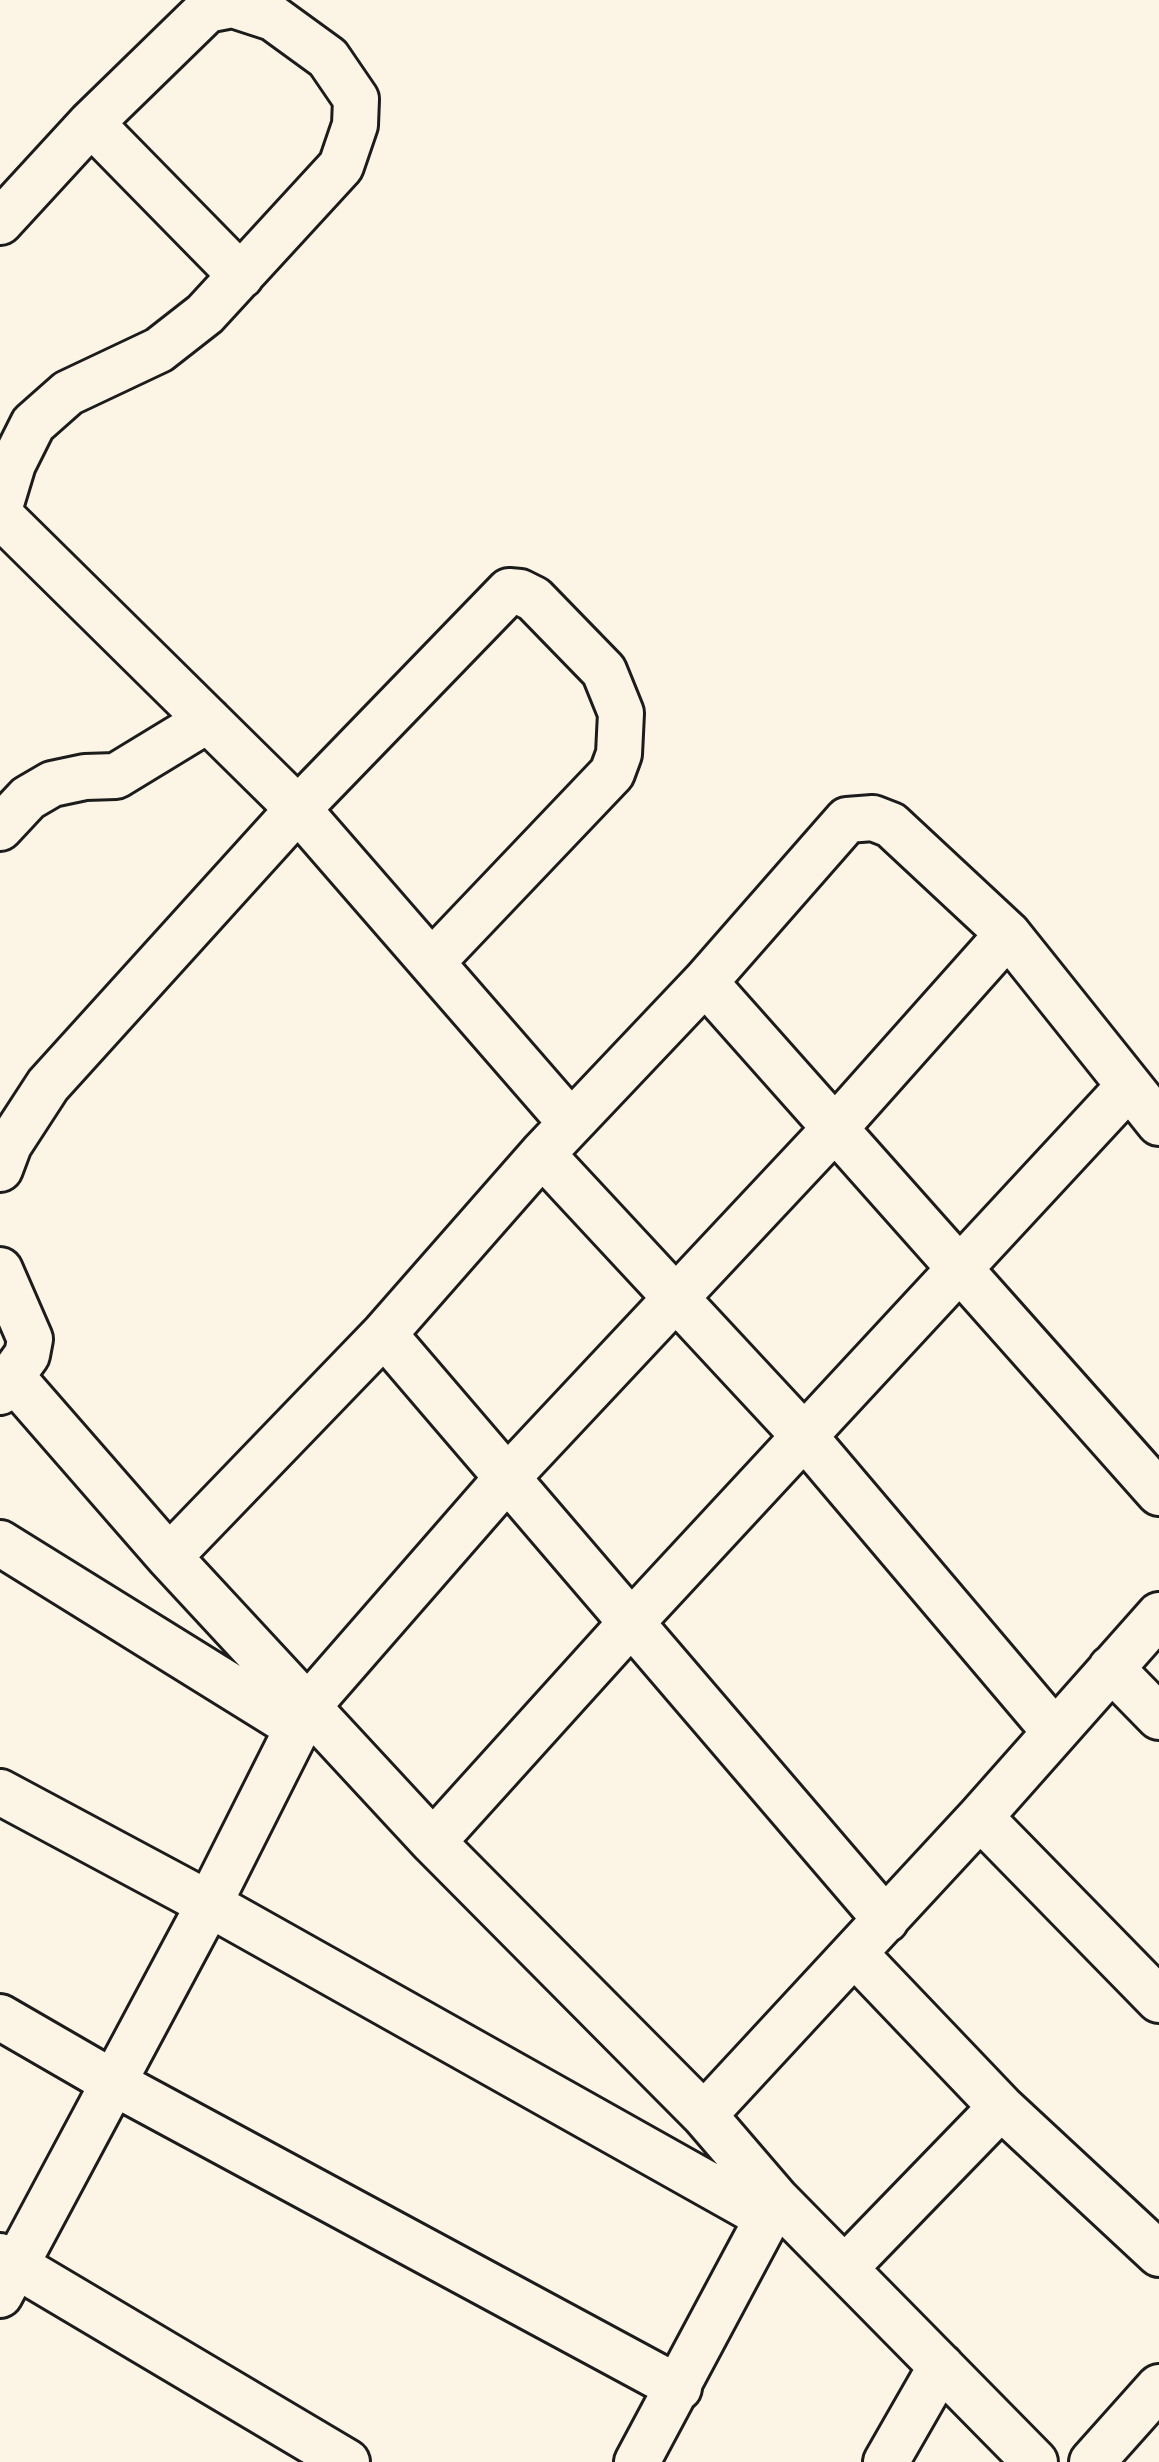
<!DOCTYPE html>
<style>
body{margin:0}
canvas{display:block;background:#fcf5e5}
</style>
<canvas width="1159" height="2462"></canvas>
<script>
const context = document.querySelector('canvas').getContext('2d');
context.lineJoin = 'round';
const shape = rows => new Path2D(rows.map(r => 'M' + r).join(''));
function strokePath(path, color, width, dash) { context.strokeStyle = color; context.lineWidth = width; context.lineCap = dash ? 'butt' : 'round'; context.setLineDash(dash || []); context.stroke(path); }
const minor = shape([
 [91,123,241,276],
 [0,222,91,123,207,10,233,5,273,18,328,58,356,99,355,125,341,166,205,314,159,350,68,393,33,424,13,464,0,507],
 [0,515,298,809,571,1123],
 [0,828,28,798,52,784,85,777,116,776,208,720],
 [705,982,1159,1493],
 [542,1154,805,1437,1055,1732],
 [0,1169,9,1145,48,1085,298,809,509,591,520,592,534,599,604,671,621,713,619,754,612,773,432,962],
 [0,1270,30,1339,27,1355,0,1392],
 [384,1334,886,1920],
 [12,1377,169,1557,433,1842,704,2115,777,2200,1035,2462],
 [0,1543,298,1728],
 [169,1557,384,1334,542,1154,705,982,847,820,873,818,891,825,1008,934,1159,1123],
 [1111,1668,1159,1717],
 [0,1792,209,1904,768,2218],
 [980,1817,1159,2000],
 [433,1842,630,1624,1129,1086],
 [854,1953,1001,2107,1159,2254],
 [0,2017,114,2083,679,2388],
 [704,2115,980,1817,1159,1615],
 [0,2256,347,2462],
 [845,2268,1001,2107],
 [0,2295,209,1904,309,1705,507,1478,837,1126,1008,934],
 [637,2462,777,2200],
 [886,2462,941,2366],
 [1092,2462,1159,2387]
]);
strokePath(minor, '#1c1c1c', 50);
strokePath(minor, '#fcf5e5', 44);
</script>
